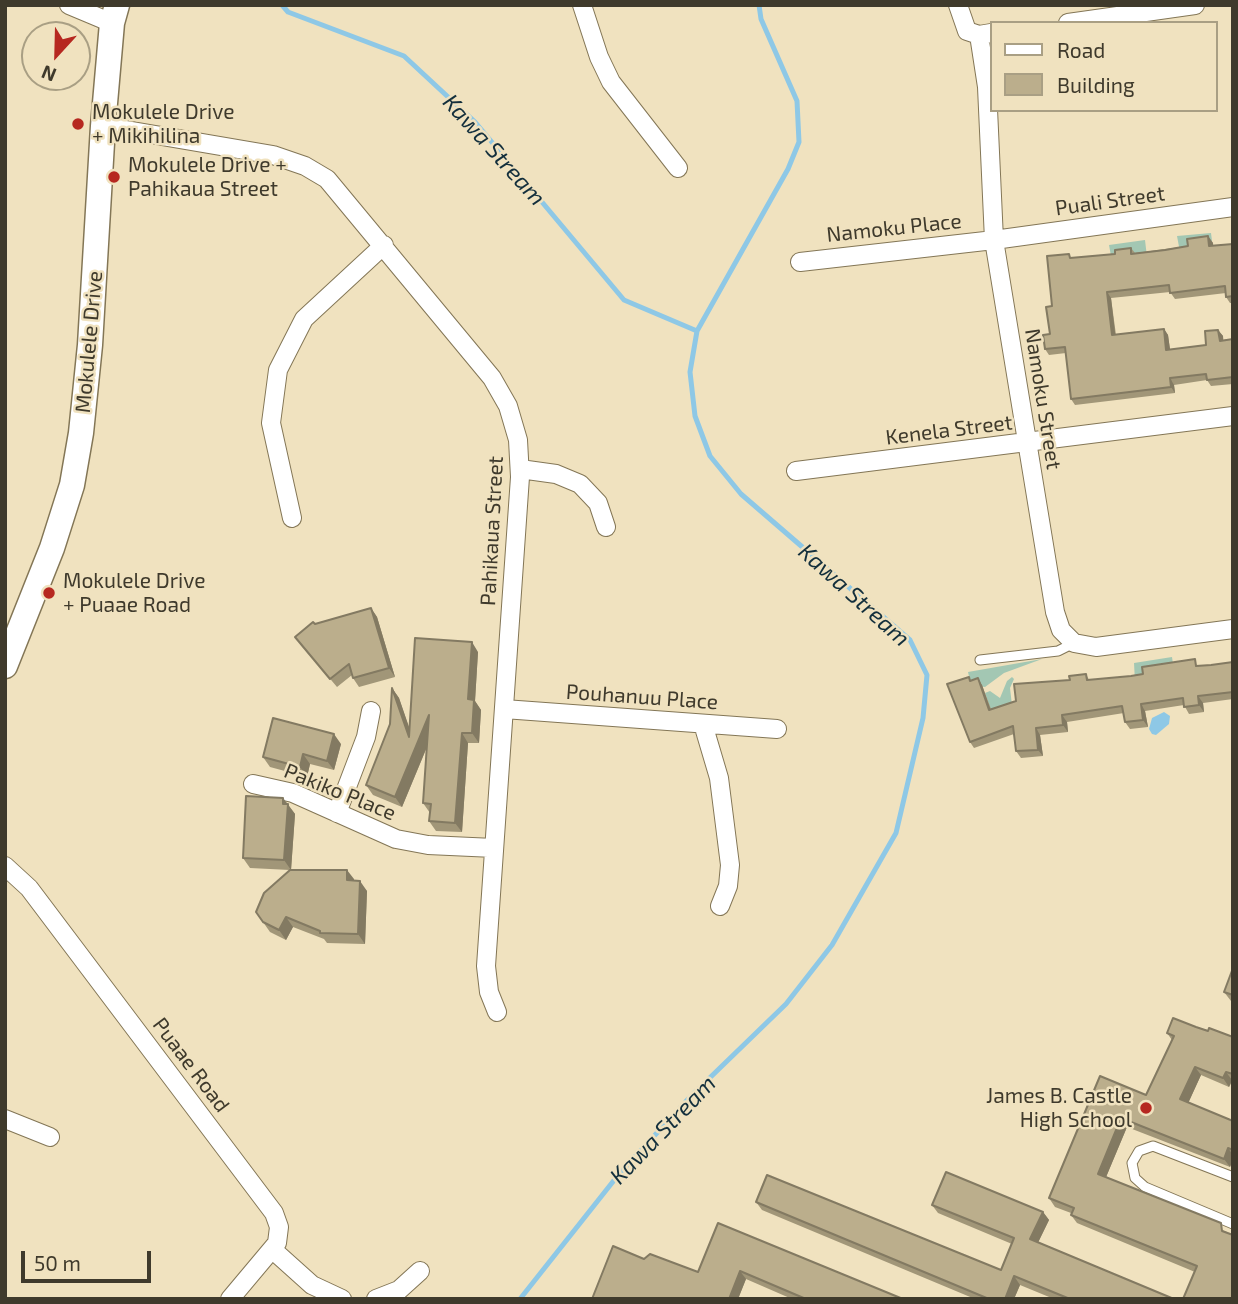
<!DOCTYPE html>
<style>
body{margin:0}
#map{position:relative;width:1238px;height:1304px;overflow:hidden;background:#f0e2bf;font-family:"Exo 2",sans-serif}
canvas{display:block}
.frame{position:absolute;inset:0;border:7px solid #3f3a2c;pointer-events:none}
.legend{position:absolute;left:990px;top:21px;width:228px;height:91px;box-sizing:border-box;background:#f0e2bf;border:2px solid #a99f84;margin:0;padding:9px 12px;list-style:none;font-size:21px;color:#3f3a2c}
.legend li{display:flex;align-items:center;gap:14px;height:35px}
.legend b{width:35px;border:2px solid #a99f84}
.north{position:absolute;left:21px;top:21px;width:70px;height:70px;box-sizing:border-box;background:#f0e2bf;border:2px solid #a99f84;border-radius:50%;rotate:202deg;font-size:19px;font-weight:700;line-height:28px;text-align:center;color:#3f3a2c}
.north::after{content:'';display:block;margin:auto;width:24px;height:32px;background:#b62820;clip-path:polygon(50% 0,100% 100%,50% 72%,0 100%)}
.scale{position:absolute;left:21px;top:1251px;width:130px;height:32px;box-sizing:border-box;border:4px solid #3f3a2c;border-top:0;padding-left:9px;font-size:21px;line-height:24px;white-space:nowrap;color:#3f3a2c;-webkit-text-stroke:5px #f0e2bf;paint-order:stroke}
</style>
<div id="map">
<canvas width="1238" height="1304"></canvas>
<div class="frame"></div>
<ul class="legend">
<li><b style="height:9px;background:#fff"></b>Road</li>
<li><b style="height:19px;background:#bbae8c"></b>Building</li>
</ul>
<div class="north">N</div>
<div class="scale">50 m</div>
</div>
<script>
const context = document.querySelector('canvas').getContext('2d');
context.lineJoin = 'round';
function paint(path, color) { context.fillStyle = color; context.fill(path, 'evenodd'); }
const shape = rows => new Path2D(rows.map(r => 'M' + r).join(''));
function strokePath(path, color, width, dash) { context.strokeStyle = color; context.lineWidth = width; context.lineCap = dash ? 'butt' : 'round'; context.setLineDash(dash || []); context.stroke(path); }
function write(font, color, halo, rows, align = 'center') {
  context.font = font + ' "Exo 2",sans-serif'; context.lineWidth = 5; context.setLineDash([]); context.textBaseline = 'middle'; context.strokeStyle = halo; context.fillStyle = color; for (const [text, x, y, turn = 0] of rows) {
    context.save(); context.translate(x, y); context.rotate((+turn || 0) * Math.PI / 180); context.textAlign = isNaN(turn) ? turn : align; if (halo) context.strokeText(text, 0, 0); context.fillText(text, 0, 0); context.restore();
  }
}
const green = shape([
 [1211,233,1212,241,1190,243,1191,251,1180,252,1177,236],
 [1145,240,1147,257,1137,258,1136,253,1111,256,1109,245],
 [1172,657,1176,685,1135,682,1134,663],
 [1042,659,1004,673,985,687,971,685,968,672],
 [1012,677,1014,679,1010,688,1013,714,993,717,985,693,990,691,1000,698,1007,681]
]);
const water = shape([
 [1164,712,1170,716,1169,724,1156,735,1152,734,1149,729,1152,718]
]);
const stream = shape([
 [282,5,288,12,404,56,475,122,624,300,697,331,690,372,695,416,710,456,741,494,910,640,927,675,923,718,896,833,832,945,786,1004,691,1096,619,1174,520,1299],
 [697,331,788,169,799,142,797,101,761,19,759,5]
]);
const lane = shape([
 [980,660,1058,651,1074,643],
 [1233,1177,1153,1146,1139,1151,1132,1163,1135,1178,1145,1187,1233,1224]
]);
const street = shape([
 [69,5,112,23],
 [582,5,599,57,611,82,678,168],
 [958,5,967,31,979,35,991,33],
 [1068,23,1195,5],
 [979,35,987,87,994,240,1055,612,1061,630,1074,643,1096,647,1233,629],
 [103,126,273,155,305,166,327,179,492,378,508,406,518,440,520,477,486,966,489,992,497,1012],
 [800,262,994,240,1233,207],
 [520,469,556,474,580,484,598,503,606,527],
 [796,471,1233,416],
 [292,518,271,423,278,370,304,319,384,245],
 [504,709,777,729],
 [703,724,719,778,730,865,728,886,720,906],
 [253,784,293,793,396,839,428,845,494,848],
 [337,813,366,737,371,711],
 [5,866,29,888,274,1213,279,1227,277,1243,230,1299],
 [5,1119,50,1137],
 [273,1250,312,1285,342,1299],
 [376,1299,399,1290,420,1271]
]);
const secondary = shape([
 [5,666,52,548,72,485,81,433,90,345,103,126,112,23,117,5]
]);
const wall = shape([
 [1208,236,1213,243,1213,246,1233,244,1233,303,1230,303,1226,297,1226,293,1175,299,1170,292,1111,298,1116,335,1164,329,1168,335,1170,350,1206,345,1218,330,1223,336,1223,340,1233,339,1233,384,1211,386,1207,380,1174,385,1175,393,1075,405,1071,399,1066,353,1049,355,1045,349,1050,334,1052,306,1072,258,1115,254,1131,248,1135,253,1188,246],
 [371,608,377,617,395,677,359,687,353,678,352,675,337,687,295,637,315,624],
 [478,652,475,701,481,710,479,743,468,743,462,832,436,831,429,821,430,813,423,803,427,747,402,807,373,795,366,785,390,724,392,688,399,698,409,728],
 [1233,662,1233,699,1203,703,1204,712,1189,714,1184,705,1145,711,1148,727,1130,729,1125,722,1124,713,1067,722,1068,732,1040,735,1043,756,1021,758,1016,751,1014,734,974,748,970,742,971,680,982,685,991,709,1016,701,1086,674,1089,680,1131,676],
 [341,744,334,770,310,764,307,777,270,767,263,757],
 [283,798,295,814,291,870,354,879,354,881,367,891,365,944,327,943,324,939,293,927,286,940,270,932,256,912,290,870,250,868,243,858],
 [1224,992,1233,995,1233,1002,1231,1001],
 [1196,1027,1233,1037,1233,1080,1229,1087,1201,1075,1188,1103,1233,1121,1233,1160,1230,1167,1127,1127,1106,1177,1227,1232,1195,1272,1077,1223,1071,1215,1071,1213,1055,1207,1049,1198,1100,1076,1146,1095,1172,1040,1167,1033],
 [756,1202,1001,1270,1012,1244,938,1213,932,1205,1043,1212,1049,1220,1038,1242,1174,1299,1054,1299,1020,1285,1014,1299,975,1299,762,1210],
 [718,1223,903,1299,792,1299,746,1279,738,1299,592,1299,644,1259,698,1272]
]);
const shadedWall = shape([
 [1208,236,1213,243,1214,253,1209,246],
 [1107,292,1111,298,1116,341,1112,335],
 [1164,329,1168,335,1171,356,1166,350],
 [1218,330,1223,336,1224,347,1220,341],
 [1170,378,1174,385,1175,393,1171,387],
 [371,608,377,617,395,677,389,668],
 [472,642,478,652,475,701,481,710,479,743,472,733,468,699],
 [978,678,982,685,993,717,989,710],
 [392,688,399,698,416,747,409,737],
 [1198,696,1203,703,1204,712,1199,705],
 [1141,704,1145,711,1148,727,1143,720],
 [429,715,436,725,402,807,395,797],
 [1062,715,1067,722,1068,732,1063,725],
 [1036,728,1040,735,1043,756,1038,750],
 [462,733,468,743,462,832,455,823],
 [334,734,341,744,334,770,327,761],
 [303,754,310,764,307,777,300,767],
 [283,798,295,814,291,870,284,860],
 [347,870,354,879,354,890,347,880],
 [360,881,367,891,365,944,358,934],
 [286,917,293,927,286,940,279,930],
 [1195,1067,1201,1075,1186,1108,1180,1099],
 [1226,1072,1232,1080,1229,1087,1223,1078],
 [1121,1118,1127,1127,1104,1182,1098,1174],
 [1228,1148,1233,1155,1233,1160,1230,1167,1224,1159],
 [1043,1212,1049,1220,1036,1247,1030,1239],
 [740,1271,746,1279,738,1299,728,1299],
 [1014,1276,1020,1285,1014,1299,1005,1299]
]);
const building = shape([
 [1208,236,1209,246,1233,244,1233,296,1226,297,1225,286,1170,293,1169,285,1107,292,1112,335,1164,329,1166,350,1206,345,1205,331,1218,330,1220,341,1233,339,1233,377,1207,380,1206,374,1170,378,1171,387,1071,399,1065,347,1045,349,1043,335,1050,334,1046,307,1052,306,1047,256,1069,254,1070,258,1115,254,1115,250,1131,248,1131,254,1165,250,1188,246,1187,239,1208,236],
 [371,608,389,668,353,678,349,664,330,679,295,637,313,622,315,624,371,608],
 [415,638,472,642,468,699,474,700,472,733,462,733,455,823,429,821,431,804,423,803,429,715,395,797,366,785,390,724,392,688,409,737,415,638],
 [1195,659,1196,666,1211,665,1233,662,1233,692,1198,696,1199,705,1184,707,1183,698,1141,704,1143,720,1125,722,1122,706,1062,715,1063,725,1036,728,1038,750,1016,751,1013,726,970,742,947,684,969,677,970,681,978,678,989,710,1016,701,1014,684,1070,680,1069,676,1086,674,1087,680,1131,676,1143,674,1142,667,1195,659],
 [273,718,334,734,327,761,303,754,300,767,263,757,273,718],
 [246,796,283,798,283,804,288,804,284,860,243,858,246,796],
 [290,870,347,870,347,880,360,881,358,934,320,933,320,931,286,917,279,930,263,922,256,912,264,893,290,870],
 [1233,968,1233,995,1224,992,1233,968],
 [1173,1018,1196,1027,1208,1031,1209,1028,1233,1037,1233,1074,1226,1072,1223,1078,1195,1067,1180,1099,1233,1121,1233,1150,1228,1148,1224,1159,1121,1118,1098,1174,1221,1223,1222,1231,1233,1235,1233,1299,1183,1299,1197,1266,1071,1215,1074,1208,1049,1198,1100,1076,1146,1095,1174,1036,1167,1033,1173,1018],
 [946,1172,1043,1212,1030,1239,1174,1299,1070,1299,1014,1276,1005,1299,989,1299,756,1202,767,1175,1001,1270,1014,1238,932,1205,946,1172],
 [718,1223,903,1299,806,1299,740,1271,729,1299,592,1299,613,1246,644,1259,650,1254,698,1272,718,1223]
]);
const markers = [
 [78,124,7,"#b62820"],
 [114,177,7,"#b62820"],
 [49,593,7,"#b62820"],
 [1146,1108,7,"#b62820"]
];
const poiNames = [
 ["Mokulele Drive",92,112],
 ["+ Mikihilina",92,136],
 ["Mokulele Drive +",128,165],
 ["Pahikaua Street",128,189],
 ["Mokulele Drive",63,581],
 ["+ Puaae Road",63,605],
 ["James B. Castle",1132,1096,"right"],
 ["High School",1132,1120,"right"]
];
const streetNames = [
 ["Puali Street",1110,201,-8],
 ["Namoku Place",894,228,-6],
 ["Mokulele Drive",89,342,-85],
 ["Namoku Street",1043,399,81],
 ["Kenela Street",949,430,-7],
 ["Pahikaua Street",492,531,-87],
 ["Pouhanuu Place",642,697,4],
 ["Pakiko Place",340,792,22],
 ["Puaae Road",191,1065,53]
];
const waterNames = [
 ["Kawa Stream",494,150,48],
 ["Kawa Stream",854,595,42],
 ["Kawa Stream",663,1130,-46]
];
paint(green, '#a3c7b3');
paint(water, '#8ec8e6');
strokePath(stream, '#8ec8e6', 5);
strokePath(lane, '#837656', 11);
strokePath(street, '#837656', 20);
strokePath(secondary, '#837656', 27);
strokePath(lane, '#fff', 9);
strokePath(street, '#fff', 18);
strokePath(secondary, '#fff', 24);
paint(wall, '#a19678');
paint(shadedWall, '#837a62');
paint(building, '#bbae8c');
strokePath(building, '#837a62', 2);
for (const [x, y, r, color] of markers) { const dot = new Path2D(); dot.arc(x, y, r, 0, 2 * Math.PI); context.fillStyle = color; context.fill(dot); strokePath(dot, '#f0e2bf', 2.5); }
write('21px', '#3f3a2c', '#f0e2bf', poiNames, 'left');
write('21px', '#3f3a2c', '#f0e2bf', streetNames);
write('italic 23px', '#132f3c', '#f0e2bf', waterNames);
</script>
